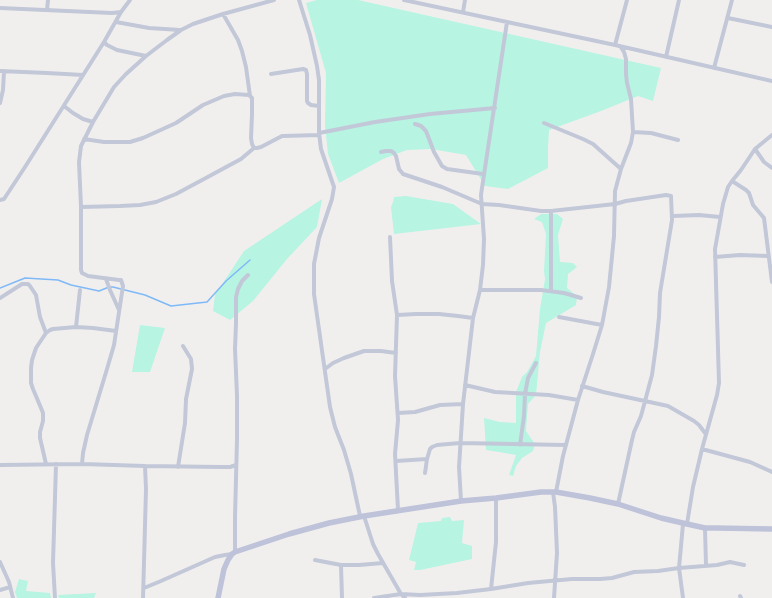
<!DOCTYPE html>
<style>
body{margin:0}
canvas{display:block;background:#f1efee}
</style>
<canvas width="772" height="598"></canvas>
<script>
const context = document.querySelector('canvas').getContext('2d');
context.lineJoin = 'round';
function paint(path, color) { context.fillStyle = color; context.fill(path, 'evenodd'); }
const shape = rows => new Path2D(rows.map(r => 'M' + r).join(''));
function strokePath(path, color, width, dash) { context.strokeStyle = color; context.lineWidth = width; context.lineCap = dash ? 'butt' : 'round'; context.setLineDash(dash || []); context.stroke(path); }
const green = shape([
 [317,0,358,0,661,68,653,101,638,96,601,111,549,130,548,148,548,168,508,189,485,186,466,155,431,149,407,150,383,159,339,183,328,154,325,125,326,73,306,3],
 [406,196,453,204,481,224,394,234,391,207,393,202,394,197],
 [322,199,317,227,287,259,253,301,230,320,213,311,215,295,244,251],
 [541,214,557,214,563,219,558,235,560,262,573,263,577,267,568,274,567,288,577,296,576,305,546,323,540,352,536,395,528,404,526,431,535,444,533,451,522,458,516,466,513,476,509,475,516,455,499,452,486,450,484,418,500,422,516,423,516,392,522,377,527,372,536,356,540,309,545,279,544,271,546,234,542,222,534,219],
 [140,325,165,328,150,372,132,372],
 [450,517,452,521,464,520,462,543,472,546,472,559,420,570,414,570,416,562,409,560,418,523,441,521,442,518],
 [19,579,28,581,26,591,50,593,51,598,17,598,15,592],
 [96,593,94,598,59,598,58,595]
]);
const stream = shape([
 [0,288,25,278,58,280,71,285,99,291,109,287,113,287,145,295,171,306,207,302,226,281,250,260]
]);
const street = shape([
 [299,0,310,35,317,66,319,80,319,133,321,149,334,187,332,199,319,238,314,264,314,294,330,407,335,427,344,450,351,474,360,516],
 [404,0,615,45,772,81],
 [0,8,112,13,121,12,130,0],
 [47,10,48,0],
 [463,12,465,0],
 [223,14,238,40,242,51,246,67,250,96],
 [728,18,772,27],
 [116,22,149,28,180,30],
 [104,42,107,45,117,50,146,56],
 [615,45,627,0],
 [666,57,679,0],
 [714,68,732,0],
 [0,71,47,73,83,75],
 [271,74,303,69,306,70,307,74,307,101,308,103,311,105,319,106],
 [0,103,3,90,4,71],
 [64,106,73,113,83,119,93,122],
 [544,123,583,139,593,144,621,169],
 [415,124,421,126,426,131,434,152,442,166,447,169,483,174],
 [633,132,651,133,678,140],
 [319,133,375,122,430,114,495,108],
 [84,139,104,142,130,142,143,138,176,123,203,105,224,96,235,94,249,95,252,98,252,114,251,138,252,144,254,148,257,148,261,147,282,136,319,135],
 [755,149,764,162,772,168],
 [381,152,386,151,391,151,394,153,396,156,399,169,403,174,442,187,482,204,499,205,541,211,551,211,615,204,626,201,666,195,671,196,672,220,660,293,659,317,656,346,652,375,641,416,634,432,632,440,618,504],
 [732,181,746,190,749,193,753,205,764,218,772,282],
 [0,200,4,199,25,167,104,42,121,12],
 [81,207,120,206,140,205,156,202,176,194,204,179,241,159,254,148],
 [673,216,699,215,720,217],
 [390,237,392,281,397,315,395,376,398,420,395,454,398,510],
 [715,257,740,255,768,256],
 [106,279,110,290,119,310],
 [480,290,541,290,564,293,581,298],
 [551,291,551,211],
 [0,298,22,284,28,284,30,286,36,295,40,317,46,333],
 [397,315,416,314,439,314,458,316,473,318],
 [559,317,602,325],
 [76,327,80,290],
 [325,369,333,363,344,358,364,351,381,351,396,353],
 [465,385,495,392,549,395,578,400],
 [582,386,603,392,668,406,694,421,699,425,705,433],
 [398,413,415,412,440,405,463,404],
 [520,445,524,416,525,394,528,378,536,363],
 [702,449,750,462,772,472],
 [396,461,427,459],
 [46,464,40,438,40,432,43,421,43,413,41,408,33,389,31,383,31,368,32,360,36,348,46,333,50,330,53,329,76,327,93,328,116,331],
 [82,464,83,453,87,435,107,369,114,345,123,286,121,280,119,280,88,276,82,273,81,270,81,207,79,162,81,146,93,122,114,87,126,74,146,56,167,40,181,30,193,24,223,14,274,0],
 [0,465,82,464,145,466,222,467,230,467,236,465],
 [178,467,185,423,186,399,192,369,191,359,183,346],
 [425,473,427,459,430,449,432,447,437,445,460,443,566,445],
 [553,492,555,507,557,553,554,598],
 [556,492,563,456,578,400,593,354,602,325,609,287,614,236,615,191,621,169,631,143,633,132,631,99,627,83,626,74,626,59,624,52,620,46],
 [461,501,459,467,463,404,473,318,480,290,483,265,484,239,481,195,482,188,507,22],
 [364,516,373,544,378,554,401,594,405,598],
 [687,524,693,487,702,449,717,395,719,383,715,249,723,204,728,187,732,181,741,170,755,149,772,135],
 [705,528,706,565],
 [235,552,235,517,237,439,237,396,235,349,236,323,236,297,238,289,242,281,248,275],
 [315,560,341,565,359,565,383,563],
 [0,562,9,582,13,598],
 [341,565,342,598],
 [144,588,161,581,215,557,225,555,232,554],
 [491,589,496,542,496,498],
 [0,590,10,587],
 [740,596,741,598],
 [55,598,53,563,56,464],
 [143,598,146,489,145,466],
 [374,598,401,594,420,595,457,593,491,589,528,583,572,579,600,579,612,578,634,572,658,571,679,568,717,565,730,562,744,565],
 [683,598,679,568,683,524]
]);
const secondary = shape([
 [218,598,224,569,228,560,232,554,235,552,289,534,329,523,364,516,461,501,496,498,541,492,556,492,590,498,618,504,661,518,687,524,705,528,716,528,772,529]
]);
paint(green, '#b7f4e2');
strokePath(stream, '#7fb9f7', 1.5);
strokePath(street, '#c3c8d8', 4);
strokePath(secondary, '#bfc3da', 5.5);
</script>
